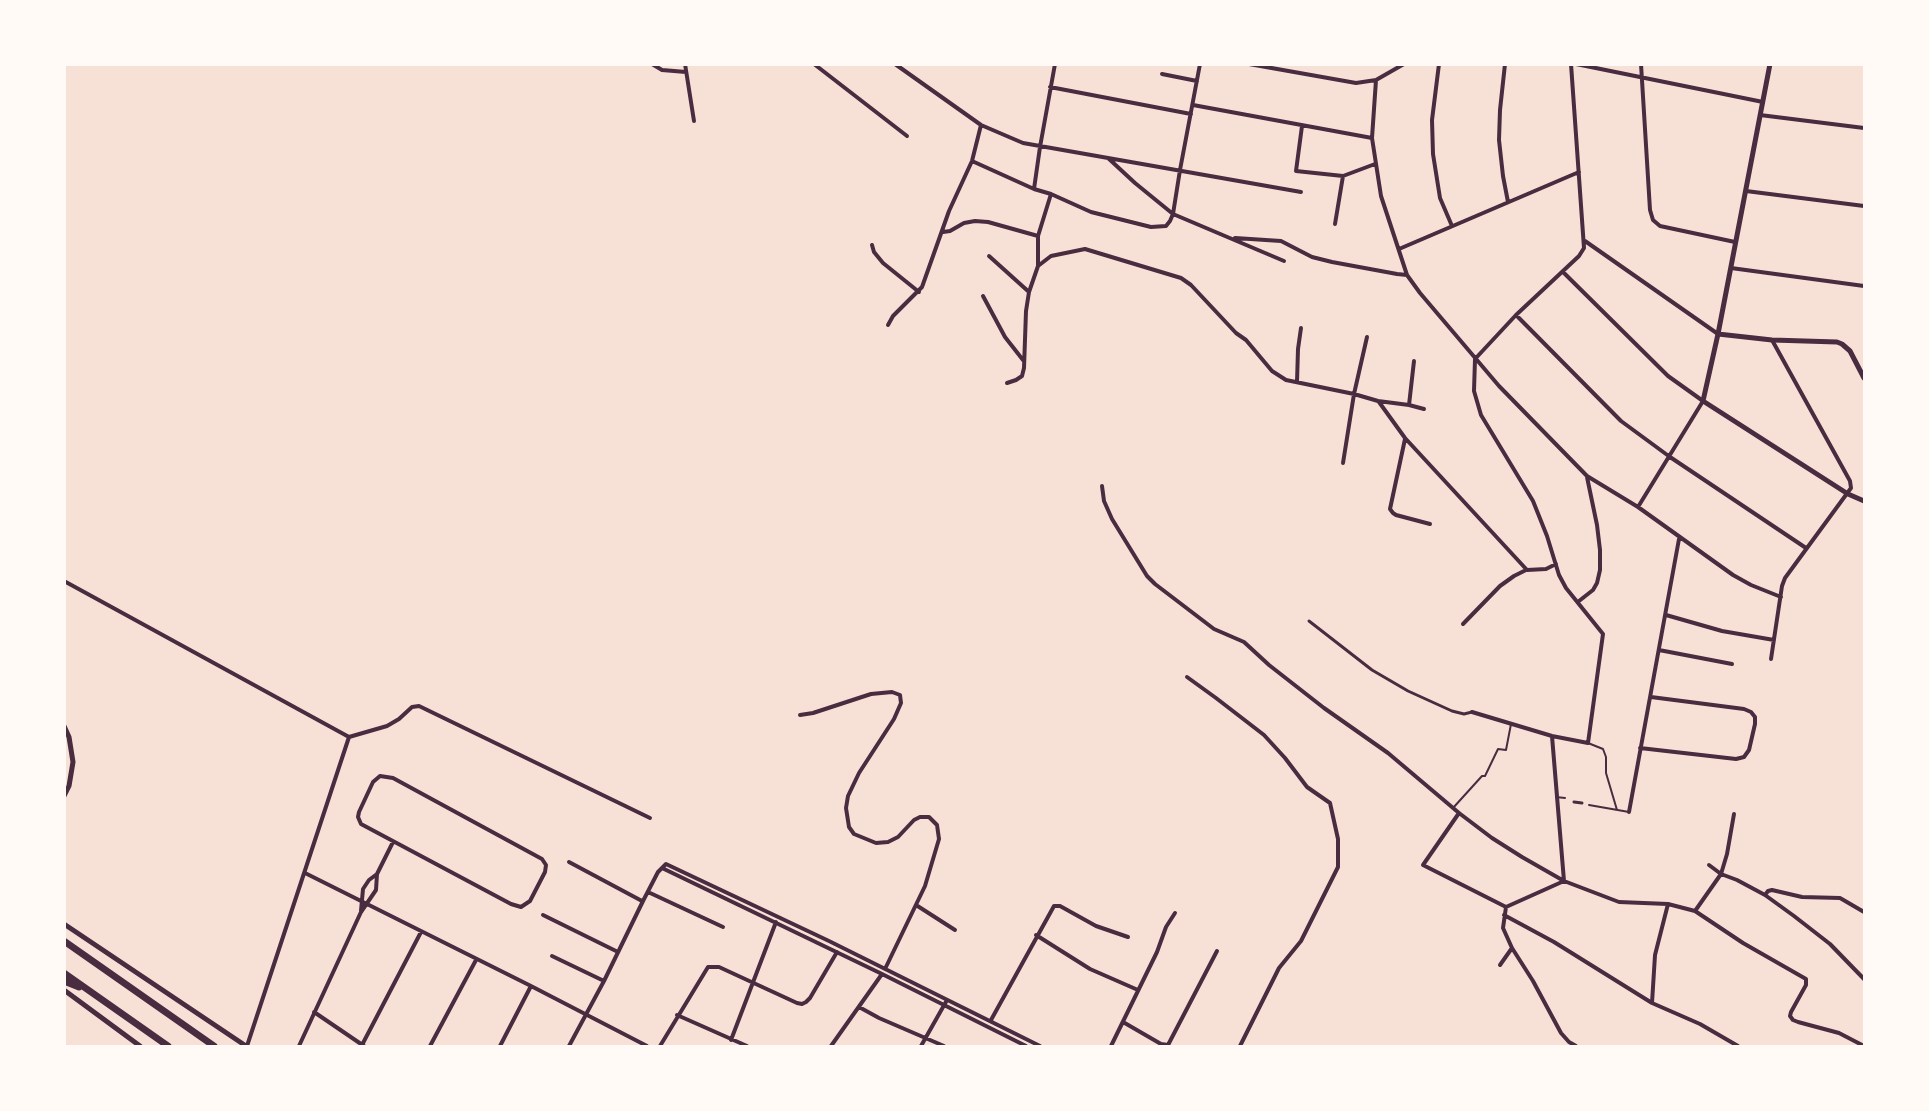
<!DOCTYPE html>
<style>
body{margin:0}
#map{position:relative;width:1929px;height:1111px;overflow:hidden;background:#f7e1d7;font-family:"Asap Condensed",sans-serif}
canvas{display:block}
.frame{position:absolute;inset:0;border:66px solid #fffaf5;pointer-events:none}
</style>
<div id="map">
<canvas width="1929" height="1111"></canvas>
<div class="frame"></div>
</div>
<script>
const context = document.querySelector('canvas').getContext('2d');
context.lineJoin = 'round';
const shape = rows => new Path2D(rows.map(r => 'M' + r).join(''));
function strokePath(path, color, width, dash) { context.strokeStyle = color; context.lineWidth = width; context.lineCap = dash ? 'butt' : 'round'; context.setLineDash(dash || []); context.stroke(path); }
const service = shape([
 [1588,743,1603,749,1606,757,1606,773,1617,810],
 [1556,797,1565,798],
 [1589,805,1629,812],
 [1453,808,1482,776,1485,776,1498,749,1506,750,1511,724]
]);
const pedestrian = shape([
 [1309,621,1372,670,1408,691,1452,711,1464,714,1472,712],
 [1574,802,1582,803]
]);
const minor = shape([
 [652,64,662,70,686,72],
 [685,64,694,121],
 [814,64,907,136],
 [895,64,981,125,1023,143,1301,192],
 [1249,64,1356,83,1376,80,1404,64],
 [1439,64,1432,120,1433,154,1440,198,1452,226],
 [1505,64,1500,110,1499,140,1503,176,1508,202],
 [1576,64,1763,102],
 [1641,64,1650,210,1653,220,1660,226,1735,242],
 [1162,74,1197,81],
 [1376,80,1372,138,1381,196,1407,275,1420,293,1499,386,1587,476,1638,507,1733,575,1751,585,1781,597],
 [1050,87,1191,114],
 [1193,105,1372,138],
 [1760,115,1864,128],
 [1302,126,1296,171,1343,176,1375,164],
 [1108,158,1135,183,1173,214,1284,261],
 [972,161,1034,189,1051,194,1091,212,1151,227,1166,226,1170,221,1173,214,1180,170,1200,64],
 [1034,189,1040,147,1055,64],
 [1746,191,1864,206],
 [1335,224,1343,176],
 [943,232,950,231,964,223,975,221,988,222,1038,236],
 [1235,238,1281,241,1312,257,1332,262,1397,274,1407,275],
 [1585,241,1718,334],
 [872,245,874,252,883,263,919,292],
 [1399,249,1579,172],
 [989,256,1029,292],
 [1038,266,1051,256,1085,249,1181,278,1191,285,1236,333,1246,340,1272,371,1286,380,1354,394,1378,401,1409,405,1424,409],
 [1731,268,1864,286],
 [1563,272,1668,376,1703,401,1638,507],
 [983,296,1005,337,1023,360],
 [1516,315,1621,421,1670,457,1806,548],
 [888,325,893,316,922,287,949,211,972,161,981,125],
 [1297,382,1298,349,1301,328],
 [1007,383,1016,380,1022,376,1024,368,1026,311,1029,292,1038,266,1038,236,1051,194],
 [1379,402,1405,438,1527,570,1546,569,1556,564],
 [1409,405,1414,361],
 [1405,439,1390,509,1393,513,1396,515,1430,524],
 [1343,463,1354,394,1367,337],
 [1102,486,1104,501,1112,519,1147,576,1155,584,1214,629,1244,642,1269,665,1324,708,1388,753,1459,813,1492,838,1522,857,1564,881,1619,902,1668,904,1695,911,1721,874,1727,854,1734,814],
 [64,581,349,737],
 [1579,601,1593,590,1597,583,1600,570,1600,550,1597,525,1587,477],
 [1666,615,1722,631,1774,640],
 [1463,624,1500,586,1514,576,1526,570],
 [1659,650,1732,664],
 [1771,659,1782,586,1785,578,1851,488,1850,481,1772,340],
 [1187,677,1216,698,1264,735,1285,758,1307,787,1330,803,1338,839,1338,867,1301,941,1279,968,1240,1046],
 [1472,712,1552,736,1588,743,1603,634,1566,588,1559,575,1547,536,1533,501,1481,415,1474,391,1475,359,1516,315,1579,256,1584,248,1571,64],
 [800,715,813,713,871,694,892,692,900,695,901,703,894,719,859,773,848,796,846,808,849,827,854,834,876,843,888,842,898,837,914,820,920,817,929,817,937,825,939,839,925,886,885,969],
 [349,737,387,726,399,719,412,707,419,706,650,818],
 [1640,748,1736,759,1744,757,1749,750,1755,724,1755,717,1751,712,1744,709,1651,697],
 [380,776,393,778,542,859,546,865,545,872,530,901,521,907,511,904,361,824,358,817,359,812,373,782,380,776],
 [1629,812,1679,539],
 [1459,813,1423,865,1506,907],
 [569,862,642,901],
 [1709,865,1721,874,1737,880,1765,895,1794,916,1830,944,1864,979],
 [662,868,880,973,1026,1046],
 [305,873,531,986,647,1046],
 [648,892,723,927],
 [1765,895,1768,891,1772,890,1802,897,1840,898,1864,912],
 [916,905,955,930],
 [361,911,363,889,369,880,377,874,393,842],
 [1695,911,1743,943,1806,979,1806,985,1791,1012,1790,1016,1793,1020,1798,1022,1839,1033,1864,1046],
 [543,915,618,952],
 [1504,915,1554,942,1652,1003,1700,1024,1738,1046],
 [1036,935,1090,969,1138,990],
 [1512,948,1533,981,1561,1033,1569,1042,1576,1046],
 [552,956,604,981],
 [1500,965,1512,948,1503,928,1506,907,1564,881,1552,736],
 [1652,1003,1655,955,1668,904],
 [859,1007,879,1018,944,1046],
 [314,1012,364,1046],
 [677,1015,747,1046],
 [991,1020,1054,906,1060,906,1096,926,1128,937],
 [1123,1022,1161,1044,1168,1045,1217,951],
 [731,1040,776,922],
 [362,1045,421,932],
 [247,1046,349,737],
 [299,1046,361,912,376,890,377,874],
 [430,1046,476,960],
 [500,1046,531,986],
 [569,1046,604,981,643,901,658,872,666,864,829,941,1040,1046],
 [660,1046,708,967,719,967,797,1003,802,1004,806,1002,810,998,837,952],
 [831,1046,882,974],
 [921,1046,947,1000],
 [1111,1046,1157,952,1166,927,1175,913]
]);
const tertiary = shape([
 [1770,64,1718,334,1703,401,1848,494,1864,501],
 [1718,334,1772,340,1837,342,1842,344,1850,351,1864,378],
 [64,726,69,737,73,762,69,786,64,796],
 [64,924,246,1046],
 [64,990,140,1046]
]);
const trunk = shape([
 [64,941,214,1046],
 [64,973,168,1046],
 [64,981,79,987]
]);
strokePath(service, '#4a2c40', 2);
strokePath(pedestrian, '#4a2c40', 3);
strokePath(minor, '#4a2c40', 4);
strokePath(tertiary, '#4a2c40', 5);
strokePath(trunk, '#4a2c40', 7);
</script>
